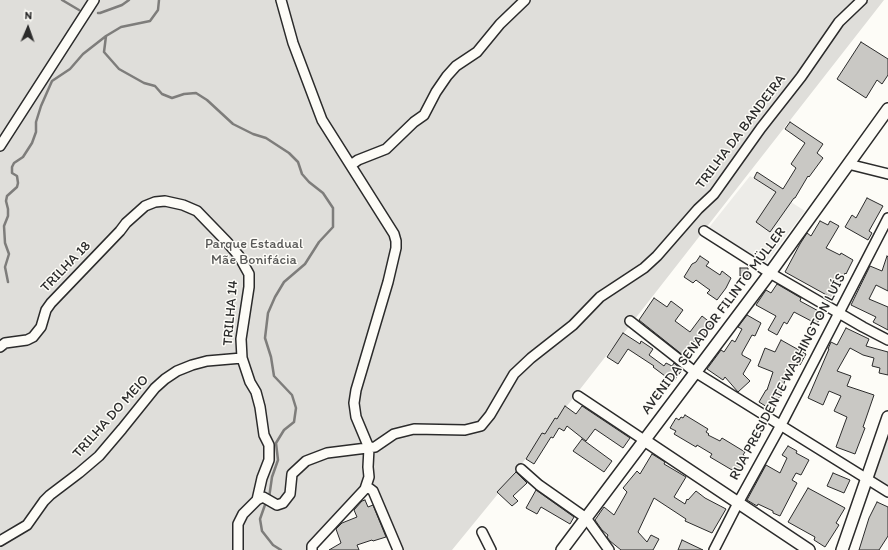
<!DOCTYPE html>
<meta charset="utf-8">
<style>
body{margin:0}
#map{position:relative;width:888px;height:550px;overflow:hidden;background:#fdfcf7;font-family:Itim,sans-serif}
canvas{display:block}
.north{position:absolute;left:8px;top:8px;width:40px;height:40px;-webkit-text-stroke:3px #fdfcf7;paint-order:stroke;rotate:2deg;font-size:11px;font-weight:700;line-height:16px;text-align:center;color:#2b2b2b}
.north::after{content:'';display:block;margin:auto;width:14px;height:18px;background:#2b2b2b;clip-path:polygon(50% 0,100% 100%,50% 72%,0 100%)}
</style>
<div id="map">
<canvas width="888" height="550"></canvas>
<div class="north">N</div>
</div>
<script>
const context = document.querySelector('canvas').getContext('2d');
context.lineJoin = 'round';
function paint(path, color) { context.fillStyle = color; context.fill(path, 'evenodd'); }
const shape = rows => new Path2D(rows.map(r => 'M' + r).join(''));
function strokePath(path, color, width, dash) { context.strokeStyle = color; context.lineWidth = width; context.lineCap = dash ? 'butt' : 'round'; context.setLineDash(dash || []); context.stroke(path); }
function write(font, color, halo, rows, align = 'center') {
  context.font = font + ' Itim,sans-serif'; context.lineWidth = 3; context.setLineDash([]); context.textBaseline = 'middle'; context.strokeStyle = halo; context.fillStyle = color; for (const [text, x, y, turn = 0] of rows) {
    context.save(); context.translate(x, y); context.rotate((+turn || 0) * Math.PI / 180); context.textAlign = isNaN(turn) ? turn : align; if (halo) context.strokeText(text, 0, 0); context.fillText(text, 0, 0); context.restore();
  }
}
const built = shape([
 [750,176,805,211,763,267,707,230]
]);
const green = shape([
 [0,0,884,0,506,484,452,550,401,550,369,477,306,550,0,550],
 [888,429,888,489,873,478]
]);
const stream = shape([
 [62,0,79,10],
 [159,0,158,10,150,21,121,27,106,36,104,52,119,69,144,83,155,86,162,94,172,98,184,94,196,93,207,100,233,124,253,134,266,138,289,153,298,162,302,174,309,182,323,193,333,208,333,227,319,242,305,264,284,282,275,297,268,313,265,338,271,357,274,376,292,395,296,408,294,422,284,430,276,443,278,460,272,477,269,498],
 [98,13,100,13,122,5,129,0],
 [8,282,5,267,9,254,5,243,4,226,8,216,8,209,6,201,7,196,17,187,18,183,17,176,12,173,12,167,14,163,23,157,32,143,36,132,36,122,41,106,52,81,70,69,83,54,106,36],
 [266,502,260,519,262,531,273,545,281,550]
]);
const building = shape([
 [861,42,888,59,888,75,882,84,877,80,866,98,837,79,861,42],
 [790,122,823,144,817,153,823,158,809,177,808,176,795,198,794,198,770,232,756,222,776,192,754,178,757,172,783,189,796,168,791,164,805,143,785,129,790,122],
 [867,198,883,206,869,231,872,233,868,240,845,227,852,215,856,218,867,198],
 [820,221,828,225,830,221,839,226,826,248,840,255,841,253,853,260,846,274,845,273,832,298,785,272,800,244,807,233,811,236,820,221],
 [700,256,709,262,706,266,708,267,720,275,722,271,731,278,726,288,717,300,707,293,710,290,707,288,696,280,693,283,684,277,692,264,696,262,700,256],
 [887,256,888,257,888,291,876,285,869,299,888,307,888,330,873,322,876,317,851,305,870,266,882,271,887,256],
 [740,268,748,268,748,276,740,276,740,268],
 [777,284,801,298,800,301,822,313,817,324,794,312,787,324,784,322,777,335,768,330,776,316,756,305,766,290,771,293,777,284],
 [654,298,667,307,671,301,683,310,675,321,690,332,702,316,712,324,697,344,694,341,684,356,639,320,654,298],
 [747,315,761,323,755,336,752,335,742,353,742,355,751,360,743,374,750,381,738,392,725,377,723,380,707,369,721,350,724,352,732,340,735,342,742,329,738,327,747,315],
 [846,328,869,339,866,346,888,352,888,375,879,373,880,368,872,366,874,358,863,355,850,348,837,371,851,376,847,386,874,395,863,427,865,428,855,454,836,447,847,417,834,411,841,396,829,391,823,405,808,398,829,349,828,349,831,342,837,345,846,328],
 [623,333,640,344,641,341,653,349,649,355,664,366,666,363,672,366,674,363,682,370,673,382,653,367,654,366,628,349,618,364,607,357,623,333],
 [781,340,806,354,800,365,796,363,790,378,786,377,780,396,772,410,759,402,766,390,767,390,773,372,758,366,765,348,775,352,781,340],
 [565,406,576,414,582,406,630,438,623,448,595,429,586,441,567,426,564,431,559,428,553,438,551,437,534,464,526,459,542,433,545,434,555,418,557,419,565,406],
 [685,415,708,429,706,432,709,434,708,435,720,441,722,438,745,452,743,455,746,457,743,461,745,462,739,471,733,468,732,470,710,457,712,454,697,445,696,447,674,434,676,431,670,428,676,418,679,420,681,417,683,418,685,415],
 [582,439,612,461,604,472,573,451,582,439],
 [788,446,797,451,796,453,809,460,801,475,796,473,792,480,797,483,780,516,773,513,773,511,758,504,757,506,747,500,766,465,780,473,787,458,782,455,788,446],
 [652,454,665,462,664,464,686,477,674,497,685,504,687,499,688,500,696,491,705,498,726,509,712,533,685,521,686,519,654,498,638,532,647,542,651,535,659,539,653,550,621,550,610,541,607,537,608,535,602,530,595,520,604,507,614,515,627,492,623,488,637,471,640,474,652,454],
 [516,472,527,483,513,496,518,501,512,506,497,492,516,472],
 [833,473,850,480,844,493,827,486,833,473],
 [808,488,845,508,836,523,839,525,825,547,814,540,815,537,788,522,808,488],
 [536,490,574,517,570,524,541,507,537,514,526,508,536,490],
 [365,500,368,507,373,505,386,537,373,541,372,540,357,545,359,550,329,550,341,543,336,529,342,523,357,517,354,510,362,501,365,500],
 [877,502,888,507,888,536,879,550,859,550,869,518,877,502],
 [682,540,703,550,678,550,682,540]
]);
const minor = shape([
 [281,0,293,43,322,120,394,234,396,241,396,248,388,282,356,390,354,403,356,417,369,448,368,467,369,477,365,489,312,546,312,550],
 [0,146,94,0],
 [848,164,888,174],
 [351,165,358,160,386,149,414,122,424,115,436,92,447,76,456,66,477,52,500,24,525,0],
 [704,231,770,273,863,327,888,340],
 [630,321,695,372,888,492],
 [0,347,5,343,27,340,33,337,41,327,46,310,51,303,120,231,126,223,145,206,155,202,165,201,183,205,197,211,227,242,239,256,249,274,249,287,241,339,242,358,250,382,256,392,260,407,264,435,269,445,269,460,262,478,257,500],
 [578,396,644,440],
 [521,469,539,485,586,518,609,550],
 [365,489,369,488,373,491,398,550],
 [482,532,491,550],
 [0,541,27,525,44,501,50,495,79,473,99,456,122,429,155,388,165,379,177,371,192,365,207,361,242,358],
 [238,550,238,524,243,514,257,500,263,497,277,505,283,503,290,494,292,474,306,461,327,453,375,447,394,434,414,429,465,430,481,426,490,415,514,374,531,358,573,325,600,297,644,268,657,256,698,209,714,194,761,128,801,77,839,22,862,0],
 [714,550,738,503,781,425,888,218]
]);
const tertiary = shape([
 [644,440,809,550],
 [562,550,770,273,888,109],
 [842,550,888,417]
]);
const streetNames = [
 ["TRILHA DA BANDEIRA",741,132,-53],
 ["TRILHA 18",66,267,-46],
 ["TRILHA 14",231,313,-85],
 ["AVENIDA SENADOR FILINTO MÜLLER",714,321,-53],
 ["RUA PRESIDENTE WASHINGTON LUÍS",788,377,-62],
 ["TRILHA DO MEIO",111,417,-48]
];
const parkNames = [
 ["Parque Estadual",254,244],
 ["Mãe Bonifácia",254,260]
];
paint(built, '#edece8');
paint(green, '#dfdeda');
strokePath(stream, '#7e7d7b', 2.5);
paint(building, '#c9c8c4');
strokePath(building, '#2b2b2b', 1);
strokePath(minor, '#2b2b2b', 12);
strokePath(tertiary, '#2b2b2b', 14);
strokePath(minor, '#fdfcf7', 9);
strokePath(tertiary, '#fdfcf7', 11);
write('14px', '#2b2b2b', '#fdfcf7', streetNames);
write('14px', '#585857', '#fdfcf7', parkNames);
</script>
